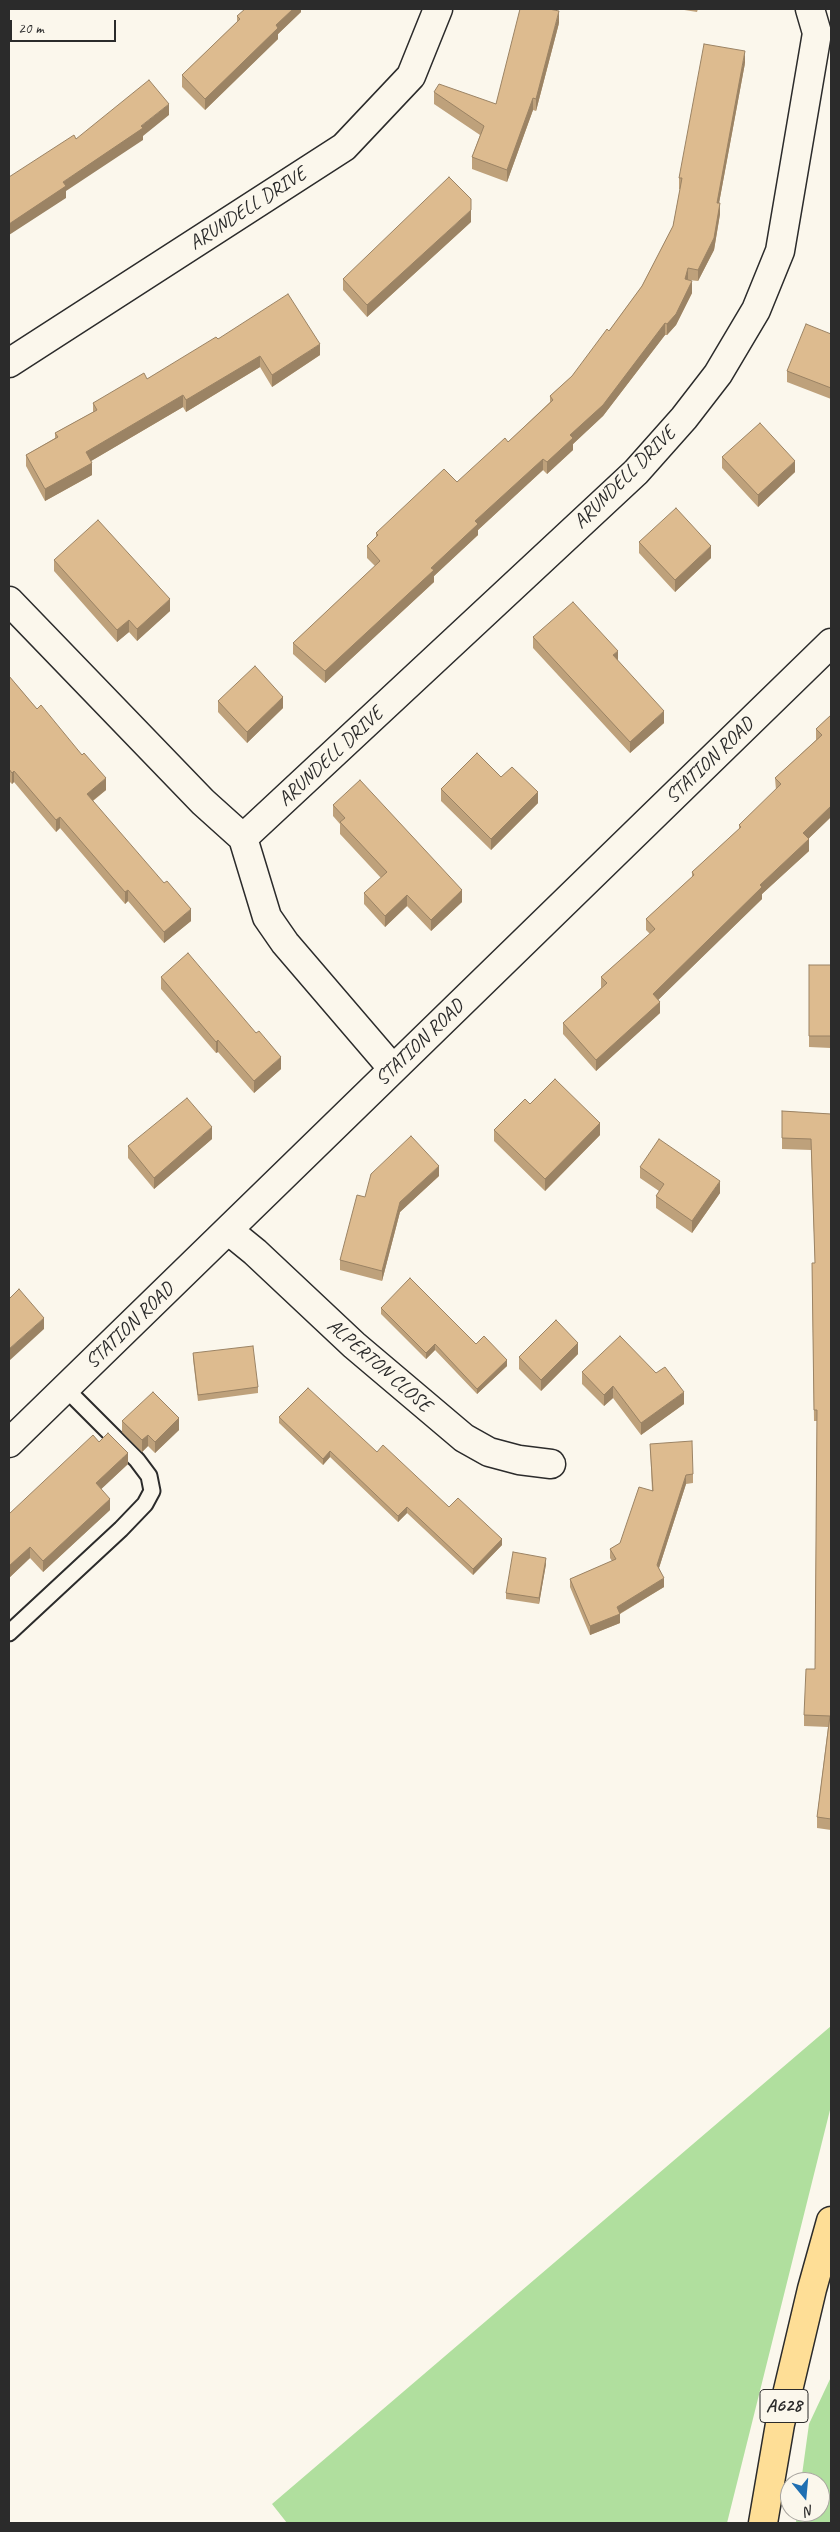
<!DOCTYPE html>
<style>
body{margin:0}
#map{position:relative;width:840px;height:2532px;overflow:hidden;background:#fbf7ec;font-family:Caveat,sans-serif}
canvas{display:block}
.frame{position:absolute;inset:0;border:10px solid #2b2b2b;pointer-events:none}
.north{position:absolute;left:780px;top:2472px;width:50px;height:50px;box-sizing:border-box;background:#fbf7ec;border:1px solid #a8a59f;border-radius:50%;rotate:163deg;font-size:14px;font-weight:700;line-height:20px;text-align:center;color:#2b2b2b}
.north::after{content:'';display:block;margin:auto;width:18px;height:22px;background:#1f6fb2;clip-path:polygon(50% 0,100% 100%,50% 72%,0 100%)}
.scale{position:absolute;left:10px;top:20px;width:106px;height:22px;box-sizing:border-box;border:2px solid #2b2b2b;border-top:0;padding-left:6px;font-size:15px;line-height:18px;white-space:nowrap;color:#2b2b2b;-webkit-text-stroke:4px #fbf7ec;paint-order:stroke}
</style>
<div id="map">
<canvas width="840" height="2532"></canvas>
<div class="frame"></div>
<div class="north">N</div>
<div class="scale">20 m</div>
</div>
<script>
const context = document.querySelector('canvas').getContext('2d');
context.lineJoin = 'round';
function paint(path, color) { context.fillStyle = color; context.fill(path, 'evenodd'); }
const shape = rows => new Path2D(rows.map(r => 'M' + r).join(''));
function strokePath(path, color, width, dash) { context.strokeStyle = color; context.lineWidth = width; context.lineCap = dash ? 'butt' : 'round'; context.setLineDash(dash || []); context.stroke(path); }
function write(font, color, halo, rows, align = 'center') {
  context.font = font + ' Caveat,sans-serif'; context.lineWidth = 4; context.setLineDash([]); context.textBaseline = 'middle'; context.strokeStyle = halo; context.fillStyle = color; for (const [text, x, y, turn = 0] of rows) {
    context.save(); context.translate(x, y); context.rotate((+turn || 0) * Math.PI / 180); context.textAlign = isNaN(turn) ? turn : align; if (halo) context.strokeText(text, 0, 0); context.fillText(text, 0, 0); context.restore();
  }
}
const green = shape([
 [831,2026,831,2106,727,2523,287,2523,272,2504],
 [831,2377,831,2523,796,2523,797,2512,820,2512,820,2482,801,2482,809,2424]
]);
const service = shape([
 [9,1633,121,1529,145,1504,152,1491,149,1476,137,1460,65,1388]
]);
const minor = shape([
 [9,363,344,147,411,76,438,9],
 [9,601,203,802,243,838,267,917,285,943,393,1069],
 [243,838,636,472,684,418,718,374,756,310,780,251,817,33,810,9],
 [228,1230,255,1252,354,1345,464,1438,489,1452,519,1460,551,1464],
 [9,1443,831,643]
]);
const trunk = shape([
 [763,2523,780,2424,812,2289,831,2221]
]);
const wall = shape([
 [301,9,301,12,278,34,278,39,205,110,182,87,182,75,237,22,237,16],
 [678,9,698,9,697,12],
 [559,23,536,111,533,110,507,182,472,169,472,157,480,135,434,104,434,92,496,104],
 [745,63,719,203,720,214,714,250,698,281,689,280,692,293,676,325,667,335,665,335,603,416,573,444,573,450,547,474,543,470,478,530,478,535,434,576,434,582,325,683,293,654,293,643,375,566,367,558,367,546,376,538,376,533,457,482,508,442,550,402,550,396,572,376,609,331,642,286,673,226,680,189,679,189,679,178],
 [471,222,367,317,343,290,343,279],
 [831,334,831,399,787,382,787,371],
 [218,339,320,355,272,387,260,367,186,412,183,407,91,461,92,475,45,501,26,466,26,455,55,438,55,433,93,412,93,403,147,379],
 [722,457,795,472,758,507,722,468],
 [639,542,711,558,675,592,639,553],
 [54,560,170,611,137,641,129,632,117,642,54,571],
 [533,637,664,723,630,753,533,648],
 [9,676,106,790,93,801,191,921,164,943,128,901,125,904,60,828,56,832,14,782,12,784,9,781],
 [218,701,283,708,247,743,218,712],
 [831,715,831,817,808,839,809,851,762,894,762,899,658,1000,660,1013,596,1071,563,1034,563,1023,601,988,601,977,650,934,646,930,646,919,692,877,692,872,739,829,739,825,776,790,775,778,816,740,816,729],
 [501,777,538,803,491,850,441,801,441,789],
 [333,805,462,902,431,931,407,906,385,927,364,904,364,893,381,878,340,834,340,824,333,816],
 [809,965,831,965,831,1048,809,1047],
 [161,977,281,1069,254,1093,218,1052,216,1053,161,989],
 [530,1104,600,1135,545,1191,494,1141,494,1130],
 [782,1111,831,1114,831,1830,817,1828,817,1817,828,1727,804,1726,804,1715,815,1669,817,1421,814,1421,812,1263,815,1263,811,1150,782,1149],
 [212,1139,154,1189,128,1158,128,1146],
 [640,1167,720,1193,692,1233,656,1208,656,1196,659,1191,640,1178],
 [439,1176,400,1212,382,1281,340,1270,340,1260,365,1197],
 [381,1308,476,1344,507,1366,477,1394,435,1350,426,1359,381,1314],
 [193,1353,258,1387,258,1393,198,1401,193,1359],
 [578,1354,541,1391,519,1369,519,1357],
 [582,1372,684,1404,641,1435,613,1398,604,1406,582,1384],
 [279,1417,377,1452,449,1507,502,1545,473,1575,407,1513,398,1522,330,1457,323,1465,279,1423],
 [122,1421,179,1430,155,1453,148,1446,142,1452,122,1432],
 [99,1442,128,1464,101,1489,110,1510,43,1572,30,1558,9,1578,9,1514],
 [650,1444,693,1474,693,1483,686,1484,659,1568,664,1587,620,1614,620,1623,590,1635,570,1587,570,1579,612,1561,610,1558,610,1549,620,1543,652,1491],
 [546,1564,539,1604,506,1599,506,1593]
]);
const shadedWall = shape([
 [293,9,301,9,301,12,278,34,278,39,205,110,205,99,276,25],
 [559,11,559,23,536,111,536,99],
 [745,51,745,63,717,214,717,203],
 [533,98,533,110,507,182,507,170],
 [169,104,169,115,143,136,143,140,66,191,66,198,9,235,9,224,63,182,141,126],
 [720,203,720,214,714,250,698,281,698,270],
 [471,210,471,222,367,317,367,305],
 [688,268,688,280,685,279],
 [692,281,692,293,676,325,667,335,667,324],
 [665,323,665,335,603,416,573,444,573,450,547,474,547,462],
 [320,344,320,355,272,387,272,375],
 [260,356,260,367,186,412,186,400],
 [183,395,183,407,86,464,86,452],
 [543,459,543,470,478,530,478,535,434,576,434,582,325,683,325,671,431,568,475,521],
 [795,461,795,472,758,507,758,495],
 [92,463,92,475,45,501,45,489],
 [711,546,711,558,675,592,675,580],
 [170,599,170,611,137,641,137,629],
 [129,620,129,632,117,642,117,630],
 [618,651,618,662,613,655],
 [283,697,283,708,247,743,247,732],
 [664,711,664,723,630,753,630,742],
 [14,771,14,782,12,784,12,773],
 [106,778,106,790,87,805,87,794],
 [538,792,538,803,491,850,491,839],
 [831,806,831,817,803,844,803,833],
 [60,817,60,828,56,832,56,820],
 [809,839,809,851,762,894,762,899,653,1005,653,994,760,885],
 [128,890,128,901,125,904,125,892],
 [462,890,462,902,431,931,431,920],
 [407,895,407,906,385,927,385,916],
 [191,909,191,921,164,943,164,932],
 [660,1002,660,1013,596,1071,596,1060],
 [218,1040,218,1052,216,1053,216,1042],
 [281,1057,281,1069,254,1093,254,1081],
 [600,1123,600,1135,545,1191,545,1179],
 [212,1127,212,1139,154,1189,154,1178],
 [439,1166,439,1176,400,1212,382,1281,382,1271,400,1202],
 [720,1181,720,1193,692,1233,692,1221],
 [44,1318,44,1329,9,1361,9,1349],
 [578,1343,578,1354,541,1391,541,1380],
 [435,1344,435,1350,426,1359,426,1353],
 [507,1360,507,1366,477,1394,477,1389],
 [613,1386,613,1398,604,1406,604,1395],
 [684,1392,684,1404,641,1435,641,1423],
 [179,1418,179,1430,155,1453,155,1442],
 [148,1435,148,1446,142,1452,142,1440],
 [330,1451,330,1457,323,1465,323,1459],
 [128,1453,128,1464,96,1494,96,1483],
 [686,1475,686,1484,657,1574,657,1565],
 [110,1499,110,1510,43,1572,43,1561],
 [407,1507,407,1513,398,1522,398,1516],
 [502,1539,502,1545,473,1575,473,1569],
 [30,1547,30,1558,9,1578,9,1566],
 [546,1558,546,1564,539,1604,539,1598],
 [664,1578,664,1587,619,1614,620,1614,620,1623,590,1635,590,1626,617,1607]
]);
const building = shape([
 [245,9,293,9,276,25,278,28,205,99,182,75,240,19,237,16,245,9],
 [520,9,549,9,559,11,536,99,533,98,507,170,472,157,484,126,434,92,439,84,496,104,520,9],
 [704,44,745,51,717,203,720,203,714,238,698,270,688,268,685,279,692,281,676,314,667,324,665,323,603,405,570,435,573,438,547,462,543,459,475,521,478,524,431,568,434,570,325,671,293,643,380,561,367,546,378,535,376,533,444,469,457,482,505,438,508,442,553,400,550,396,572,376,607,329,609,331,642,286,673,226,682,178,679,178,704,44],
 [149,80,169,104,141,126,143,128,63,182,66,186,9,224,9,177,74,135,76,139,149,80],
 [449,177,471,199,471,210,367,305,343,279,449,177],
 [288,294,320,344,272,375,260,356,186,400,183,395,86,452,92,463,45,489,26,455,58,437,55,433,97,410,93,403,144,373,147,379,216,337,218,339,288,294],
 [806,324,831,334,831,388,787,371,806,324],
 [760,423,795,461,758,495,722,457,760,423],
 [676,508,711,546,675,580,639,542,676,508],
 [98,520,170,599,137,629,129,620,117,630,54,560,98,520],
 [573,602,618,651,613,655,664,711,630,742,533,637,573,602],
 [255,666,283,697,247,732,218,701,255,666],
 [9,676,37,709,41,705,82,755,84,753,106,778,87,794,164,883,167,881,191,909,164,932,128,890,125,892,60,817,56,820,14,771,12,773,9,769,9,676],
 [831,715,831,806,803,833,809,839,760,885,762,887,653,994,660,1002,596,1060,563,1023,607,983,601,977,655,929,646,919,694,875,692,872,741,827,739,825,781,784,775,778,822,735,816,729,831,715],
 [477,753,501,777,512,767,538,792,491,839,441,789,477,753],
 [360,780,462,890,431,920,407,895,385,916,364,893,387,872,340,822,345,818,333,805,360,780],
 [188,953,256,1033,259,1031,281,1057,254,1081,218,1040,216,1042,161,977,188,953],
 [809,965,831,965,831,1036,809,1036,809,965],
 [555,1079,600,1123,545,1179,494,1130,525,1099,530,1104,555,1079],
 [187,1098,212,1127,154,1178,128,1146,187,1098],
 [782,1111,831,1114,831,1819,817,1817,830,1716,804,1715,806,1669,815,1669,817,1410,814,1410,812,1263,815,1263,811,1139,782,1138,782,1111],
 [411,1136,439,1166,400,1202,382,1271,340,1260,357,1195,365,1197,371,1174,411,1136],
 [659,1139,720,1181,692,1221,656,1196,664,1184,640,1167,659,1139],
 [410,1278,476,1344,484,1336,507,1360,477,1389,435,1344,426,1353,381,1308,410,1278],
 [19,1289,44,1318,9,1349,9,1299,19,1289],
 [556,1320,578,1343,541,1380,519,1357,556,1320],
 [620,1336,656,1373,665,1367,684,1392,641,1423,613,1386,604,1395,582,1372,620,1336],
 [253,1346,258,1387,198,1395,193,1353,253,1346],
 [308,1388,377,1452,383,1445,449,1507,458,1498,502,1539,473,1569,407,1507,398,1516,330,1451,323,1459,279,1417,308,1388],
 [153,1392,179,1418,155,1442,148,1435,142,1440,122,1421,153,1392],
 [108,1433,128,1453,96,1483,110,1499,43,1561,30,1547,9,1566,9,1514,93,1435,99,1442,108,1433],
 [692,1441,693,1474,686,1475,657,1565,664,1578,617,1607,620,1614,590,1626,570,1579,616,1559,610,1549,620,1543,639,1487,653,1491,650,1444,692,1441],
 [513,1552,546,1558,539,1598,506,1593,513,1552]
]);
const shields = [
 [784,2406,48]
];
const shieldNames = [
 ["A628",784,2406]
];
const streetNames = [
 ["ARUNDELL DRIVE",248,209,-33],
 ["ARUNDELL DRIVE",625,478,-45],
 ["ARUNDELL DRIVE",331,757,-43],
 ["STATION ROAD",710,761,-44],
 ["STATION ROAD",420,1043,-44],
 ["STATION ROAD",130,1326,-44],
 ["ALPERTON CLOSE",379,1366,41]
];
paint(green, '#b0df9e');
strokePath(service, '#2b2b2b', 19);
strokePath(minor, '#2b2b2b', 31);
strokePath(trunk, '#2b2b2b', 31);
strokePath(service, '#fbf7ec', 15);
strokePath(minor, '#fbf7ec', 28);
strokePath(trunk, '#fede96', 28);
paint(wall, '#bea17b');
paint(shadedWall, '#9b8364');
paint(building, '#ddbb8f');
strokePath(building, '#9b8364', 1);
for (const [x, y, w] of shields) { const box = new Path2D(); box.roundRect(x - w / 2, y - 16.5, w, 33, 4); context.fillStyle = '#fbf7ec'; context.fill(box); strokePath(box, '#2b2b2b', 1); }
write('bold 19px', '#2b2b2b', null, shieldNames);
write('20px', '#2b2b2b', '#fbf7ec', streetNames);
</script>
